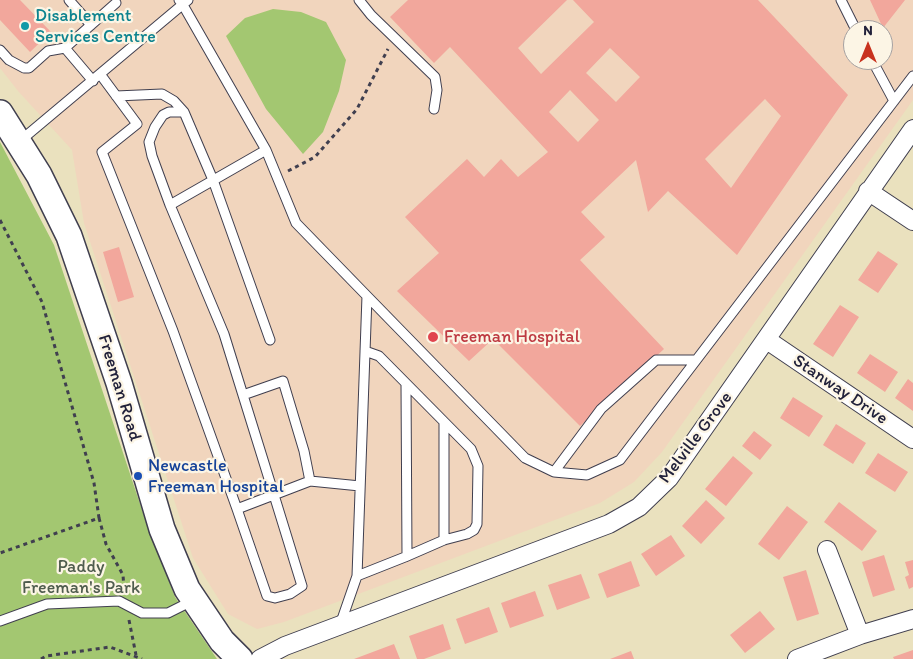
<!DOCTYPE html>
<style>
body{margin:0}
#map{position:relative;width:913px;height:659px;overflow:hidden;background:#eae1be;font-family:Itim,sans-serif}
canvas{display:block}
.north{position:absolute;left:843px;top:20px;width:50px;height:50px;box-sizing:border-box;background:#fcf5e5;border:1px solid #a5a1a1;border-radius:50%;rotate:0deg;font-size:14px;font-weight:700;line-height:20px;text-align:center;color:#22223b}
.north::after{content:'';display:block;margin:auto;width:18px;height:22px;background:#c8321e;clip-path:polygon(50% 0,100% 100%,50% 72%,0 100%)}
</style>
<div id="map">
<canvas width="913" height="659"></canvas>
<div class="north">N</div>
</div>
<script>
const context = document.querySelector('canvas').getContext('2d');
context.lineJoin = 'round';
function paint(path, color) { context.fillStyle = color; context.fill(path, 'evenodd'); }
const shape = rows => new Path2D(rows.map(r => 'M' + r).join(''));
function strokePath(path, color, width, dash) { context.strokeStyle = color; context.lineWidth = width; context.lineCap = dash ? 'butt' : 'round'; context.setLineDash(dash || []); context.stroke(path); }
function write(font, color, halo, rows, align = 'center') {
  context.font = font + ' Itim,sans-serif'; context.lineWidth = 4.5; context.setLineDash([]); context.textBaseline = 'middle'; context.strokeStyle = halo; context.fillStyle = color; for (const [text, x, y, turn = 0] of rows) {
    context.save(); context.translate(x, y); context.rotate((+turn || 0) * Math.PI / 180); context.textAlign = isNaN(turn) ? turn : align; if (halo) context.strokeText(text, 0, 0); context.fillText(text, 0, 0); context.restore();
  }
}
const built = shape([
 [0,0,913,0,913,100,662,452,634,482,600,503,284,622,257,629,228,614,193,558,84,223,72,150,18,91,0,68],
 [853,30,883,30,883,60,853,60]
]);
const green = shape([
 [273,9,301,12,326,22,346,60,339,91,323,132,303,154,266,109,226,36,245,18],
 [0,142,54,245,146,522,175,597,217,659,0,659]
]);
const building = shape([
 [0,0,20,0,51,32,30,52,0,20],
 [408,0,567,0,518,48,541,74,594,22,573,0,758,0,848,95,737,255,668,191,648,212,636,160,581,212,605,237,580,260,664,349,580,426,493,339,469,361,397,291,439,253,405,217,467,159,484,177,501,159,518,177,548,152,450,47,434,63,390,17],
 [610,48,640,77,616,102,586,73],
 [570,90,599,120,578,142,549,112],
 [765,99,781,116,731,188,705,159],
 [870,0,905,0,883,28],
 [119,247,134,297,118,302,103,252],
 [878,251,898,264,878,293,858,280],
 [840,305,859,317,833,357,813,344],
 [870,354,898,372,885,392,857,373],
 [908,379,913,383,913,411,895,398],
 [793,397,823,416,809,437,780,418],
 [836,424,866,443,853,464,823,445],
 [754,431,772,445,760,460,742,446],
 [878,453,908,472,895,492,865,473],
 [733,456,753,473,726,506,705,489],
 [706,500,725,518,701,544,682,526],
 [839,502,877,531,862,551,824,522],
 [787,506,808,522,779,560,758,544],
 [671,535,685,556,656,576,641,554],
 [884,555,895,590,873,597,862,562],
 [913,560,913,587,909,589,905,577,909,575,905,562],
 [631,561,640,586,607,598,598,574],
 [806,570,819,614,797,621,783,577],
 [581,574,590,598,557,610,548,585],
 [535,591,544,616,510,628,501,603],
 [489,607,498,632,465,644,456,619],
 [760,611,775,629,745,653,730,635],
 [443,624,451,649,424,659,417,659,409,636],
 [394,644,400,659,354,659],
 [913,650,913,659,894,659,893,657],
 [631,651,634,659,610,659]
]);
const path = shape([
 [288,171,315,157,357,109,388,49],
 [0,220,42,302,94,483,99,518,0,553],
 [99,518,106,544,123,575,124,589],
 [129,620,136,655],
 [41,659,46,656,110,647,142,659]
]);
const lane = shape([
 [69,0,91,25],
 [359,0,371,15,435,77,437,90,434,109],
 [841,0,856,30],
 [65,48,116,3],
 [0,50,9,60,24,68,29,68,48,51,65,48,93,81],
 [872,60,894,101],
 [100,74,137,124,102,152,173,331,237,509,267,596,275,598,290,594,302,586,274,495,224,334,170,205,266,150,183,5,179,0],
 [116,96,162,94,174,101,184,112,213,180,270,340],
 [20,141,188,0],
 [266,150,296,223,367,296,357,576,340,625],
 [170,205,152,156,149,142,155,127,163,115,169,112,184,112],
 [367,296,525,458,554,472,587,475,620,460,913,76],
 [406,384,407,556],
 [243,395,283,381,304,451,310,481],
 [554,472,601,409,656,360,696,360],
 [237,509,310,481,360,486],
 [444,540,444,422],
 [357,576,405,557,444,540,467,534,474,530,477,524,478,466,471,449,379,356,365,351],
 [0,621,47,604,119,601,142,613,168,613,192,601]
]);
const street = shape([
 [868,191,913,221],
 [767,340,913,439],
 [827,550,860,635],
 [260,659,285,646,609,524,639,507,669,478,913,129],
 [797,659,860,635,913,619]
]);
const secondary = shape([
 [0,113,39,175,69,236,119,383,162,529,187,589,222,641,240,659]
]);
const markers = [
 [25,26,5,"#0f9aa8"],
 [433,337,6,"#e0444e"],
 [138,476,5,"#1a4fb4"]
];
const cultureNames = [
 ["Disablement",35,16],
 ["Services Centre",35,37]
];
const healthNames = [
 ["Freeman Hospital",444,337]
];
const streetNames = [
 ["Freeman Road",119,388,73],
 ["Stanway Drive",840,390,34],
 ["Melville Grove",696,438,-53]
];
const transitNames = [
 ["Newcastle",148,466],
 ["Freeman Hospital",148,487]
];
const parkNames = [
 ["Paddy",81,567],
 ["Freeman's Park",81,588]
];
paint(built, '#f1d5bd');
paint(green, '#a3c771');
paint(building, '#f2a79c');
strokePath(lane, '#403f4f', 11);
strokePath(street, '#403f4f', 20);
strokePath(secondary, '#403f4f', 28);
strokePath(path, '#403f4f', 3, [4, 4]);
strokePath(lane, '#fff', 9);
strokePath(street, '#fff', 18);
strokePath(secondary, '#fff', 25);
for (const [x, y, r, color] of markers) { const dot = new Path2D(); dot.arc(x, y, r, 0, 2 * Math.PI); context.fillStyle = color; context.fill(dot); strokePath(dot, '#fcf5e5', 2); }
write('18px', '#0d838f', '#fcf5e5', cultureNames, 'left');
write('18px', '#be3a42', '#fcf5e5', healthNames, 'left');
write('18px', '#22223b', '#fcf5e5', streetNames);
write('18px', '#164399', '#fcf5e5', transitNames, 'left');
write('18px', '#4f5c4e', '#fcf5e5', parkNames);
</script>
